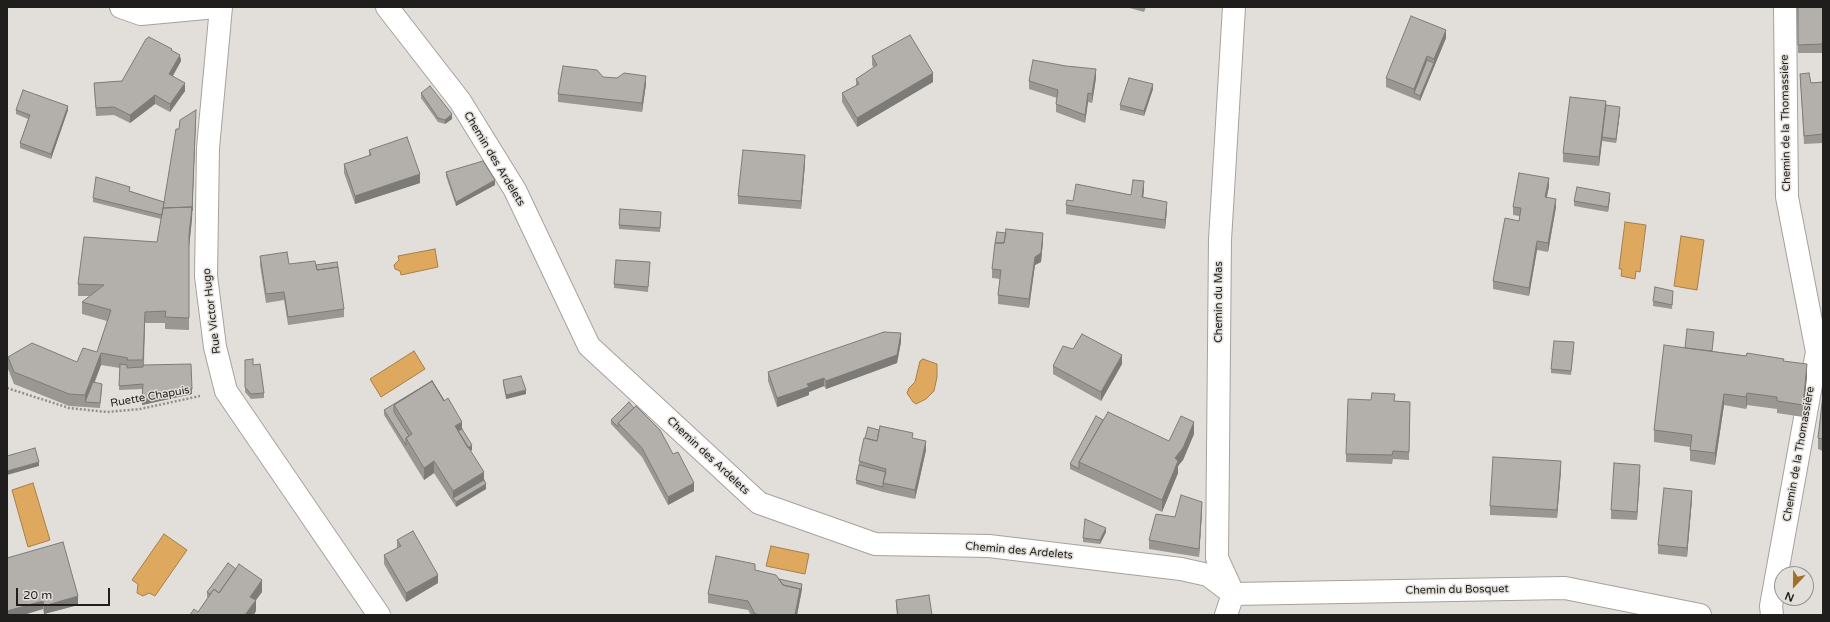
<!DOCTYPE html>
<meta charset="utf-8">
<style>
body{margin:0}
#map{position:relative;width:1830px;height:622px;overflow:hidden;background:#e2dfda;font-family:"Varela Round",sans-serif}
canvas{display:block}
.frame{position:absolute;inset:0;border:8px solid #201e1d;pointer-events:none}
.north{position:absolute;left:1774px;top:566px;width:40px;height:40px;box-sizing:border-box;background:#e2dfda;border:1px solid #94928e;border-radius:50%;rotate:202deg;font-size:11px;font-weight:700;line-height:16px;text-align:center;color:#201e1d}
.north::after{content:'';display:block;margin:auto;width:14px;height:18px;background:#a07024;clip-path:polygon(50% 0,100% 100%,50% 72%,0 100%)}
.scale{position:absolute;left:16px;top:588px;width:94px;height:18px;box-sizing:border-box;border:2px solid #201e1d;border-top:0;padding-left:5px;font-size:12px;line-height:14px;white-space:nowrap;color:#201e1d;-webkit-text-stroke:3px #e2dfda;paint-order:stroke}
</style>
<div id="map">
<canvas width="1830" height="622"></canvas>
<div class="frame"></div>
<div class="north">N</div>
<div class="scale">20 m</div>
</div>
<script>
const context = document.querySelector('canvas').getContext('2d');
context.lineJoin = 'round';
function paint(path, color) { context.fillStyle = color; context.fill(path, 'evenodd'); }
const shape = rows => new Path2D(rows.map(r => 'M' + r).join(''));
function strokePath(path, color, width, dash) { context.strokeStyle = color; context.lineWidth = width; context.lineCap = dash ? 'butt' : 'round'; context.setLineDash(dash || []); context.stroke(path); }
function write(font, color, halo, rows, align = 'center') {
  context.font = font + ' "Varela Round",sans-serif'; context.lineWidth = 3; context.setLineDash([]); context.textBaseline = 'middle'; context.strokeStyle = halo; context.fillStyle = color; for (const [text, x, y, turn = 0] of rows) {
    context.save(); context.translate(x, y); context.rotate((+turn || 0) * Math.PI / 180); context.textAlign = isNaN(turn) ? turn : align; if (halo) context.strokeText(text, 0, 0); context.fillText(text, 0, 0); context.restore();
  }
}
const water = shape([
 [1625,222,1646,225,1640,272,1636,271,1635,279,1621,276,1622,269,1619,269,1625,222],
 [1681,236,1704,240,1697,290,1674,286,1681,236],
 [435,249,438,267,401,275,400,271,395,269,394,265,399,260,398,256,435,249],
 [414,351,425,369,381,397,370,379,414,351],
 [923,359,937,364,937,377,934,391,926,399,916,404,913,402,907,393,909,388,915,382,920,361,923,359],
 [33,483,50,540,28,547,12,490,33,483],
 [164,534,187,550,155,596,149,593,143,596,137,593,138,584,132,580,164,534],
 [771,546,809,554,805,574,766,566,771,546]
]);
const path = shape([
 [7,388,69,408,107,412,140,409,200,396]
]);
const street = shape([
 [221,7,208,148,206,276,215,347,226,391,379,615],
 [387,7,460,101,515,190,589,346,759,503,875,544,989,546,1181,569,1208,575,1233,594],
 [1233,593,1217,558,1220,240,1234,7],
 [1226,615,1233,594,1565,588,1700,615],
 [1772,615,1771,606,1817,352,1787,197,1785,7]
]);
const secondary = shape([
 [121,7,141,14,216,7]
]);
const wall = shape([
 [1126,7,1146,7,1144,12],
 [1797,7,1823,7,1823,53,1798,53],
 [1446,38,1420,101,1386,87,1386,78],
 [172,51,180,56,181,61,173,76,185,91,170,112,155,104,130,123,114,115,96,116,94,83,122,81],
 [872,56,933,82,857,127,842,102,842,93,856,86,856,79,874,68,872,65],
 [1800,74,1811,83,1823,82,1823,143,1804,144],
 [603,77,646,84,642,112,558,102,558,94],
 [1096,78,1092,103,1088,102,1085,123,1056,112,1056,104,1057,98,1029,89,1029,81],
 [1153,89,1144,116,1120,110,1120,105],
 [421,93,452,119,445,124,438,122,421,98],
 [1606,105,1620,112,1616,143,1602,141,1602,139,1599,166,1563,162,1563,153],
 [16,110,68,110,51,159,20,148,20,143,28,119,16,114],
 [196,118,192,219,189,247,189,330,165,329,165,323,145,323,144,365,192,394,142,405,142,389,119,390,120,368,101,365,95,382,102,388,100,408,69,406,14,384,8,369,8,357,77,362,97,352,107,321,82,314,82,302,90,296,78,296,78,284,157,242,161,219,93,202,93,198,130,191,164,202,179,129],
 [369,150,420,183,355,204,344,173,344,164,369,156],
 [805,164,801,209,738,204,738,196],
 [446,172,495,185,456,206,446,176],
 [1549,186,1547,197,1556,207,1548,252,1537,250,1529,296,1493,289,1493,281,1519,221,1519,216,1513,215,1513,207],
 [1144,190,1143,197,1167,210,1165,229,1066,214,1066,205,1073,201,1131,195],
 [1610,198,1608,212,1574,206,1574,201],
 [661,216,660,232,619,229,619,225],
 [1043,241,1041,262,1035,265,1029,308,998,304,998,295,1000,279,992,278,992,269],
 [260,256,289,264,316,265,344,309,344,317,288,325,284,300,266,303,260,265],
 [650,262,648,292,614,288,614,284],
 [1673,295,1672,309,1653,306,1653,301],
 [1714,336,1712,351,1784,361,1807,376,1803,417,1777,413,1777,409,1747,405,1746,409,1724,405,1715,465,1690,461,1690,447,1654,442,1654,430],
 [901,342,897,363,826,389,824,386,809,392,809,395,777,407,768,381,768,372],
 [1574,347,1571,375,1551,373,1551,369],
 [245,360,253,365,264,393,264,398,251,399,245,392],
 [1122,364,1101,401,1053,374,1053,366],
 [503,380,526,394,506,399,503,384],
 [432,381,462,429,472,450,470,451,484,480,486,489,456,507,434,473,424,480,384,415,384,410],
 [1823,395,1823,451,1818,449,1818,438],
 [1395,401,1410,402,1409,460,1393,459,1392,464,1346,462,1346,454],
 [611,420,673,454,694,491,668,505,642,457,611,424],
 [1194,434,1183,460,1178,466,1178,473,1162,512,1070,469,1070,464,1169,441],
 [913,438,926,450,915,499,883,492,856,484,856,480,859,465,859,461],
 [1561,470,1557,518,1490,515,1490,506],
 [1640,474,1637,520,1611,519,1611,510],
 [1692,499,1687,557,1658,554,1658,545],
 [1202,511,1199,557,1149,549,1149,540,1175,517],
 [1106,532,1100,544,1083,542,1083,538],
 [397,540,438,583,406,602,384,564,384,555,397,548],
 [7,558,78,605,44,614,43,609,23,615,7,615],
 [755,570,802,589,797,615,751,615,748,610,708,603,708,594],
 [207,592,262,592,256,600,256,611,198,612,208,597,207,597],
 [896,600,932,615,897,615,896,608]
]);
const shadedWall = shape([
 [1446,30,1446,38,1420,101,1420,96,1434,63,1434,59],
 [180,55,180,59,181,57,181,61,169,82,169,74],
 [1427,56,1427,65,1414,93,1414,89],
 [1096,69,1096,78,1092,103,1092,94],
 [933,73,933,82,857,127,857,118],
 [646,76,646,84,642,112,642,103],
 [185,83,185,91,170,112,170,104],
 [1153,84,1153,89,1144,116,1144,111],
 [1088,93,1088,102,1085,123,1085,115],
 [155,95,155,104,130,123,130,115],
 [1606,101,1606,110,1599,166,1599,157],
 [68,106,68,110,51,159,51,154],
 [1620,107,1620,112,1616,143,1616,139],
 [196,110,192,219,189,247,189,235],
 [452,114,452,119,445,124,445,120],
 [805,155,805,164,801,209,801,201],
 [420,174,420,183,355,204,355,196],
 [1549,178,1549,186,1545,205,1545,197],
 [495,180,495,185,456,206,456,202],
 [1144,181,1144,190,1142,206,1142,197],
 [1610,193,1610,198,1608,212,1608,207],
 [1556,199,1556,207,1548,252,1548,243],
 [1167,202,1167,210,1165,229,1165,220],
 [1043,233,1043,241,1041,262,1035,265,1029,308,1029,299,1035,257],
 [1537,241,1537,250,1529,296,1529,288],
 [145,312,145,323,143,372,143,360],
 [901,333,901,342,897,363,826,389,826,381],
 [101,353,101,365,86,402,85,402,85,407,85,395],
 [1122,355,1122,364,1101,401,1101,392],
 [1807,364,1807,376,1803,417,1803,405],
 [824,378,824,386,809,392,809,395,777,407,777,398,807,384],
 [192,389,192,394,142,405,142,400],
 [526,390,526,394,506,399,506,395],
 [1747,393,1747,405,1746,409,1746,397],
 [1724,394,1724,405,1715,465,1715,453],
 [462,422,462,433,457,437,455,426],
 [1194,422,1194,434,1183,460,1178,466,1178,473,1162,512,1162,500,1175,458],
 [926,441,926,450,915,499,915,490],
 [472,445,472,450,465,454,465,450],
 [434,461,434,473,424,480,424,468],
 [1561,461,1561,470,1557,518,1557,510],
 [39,462,39,466,7,475,7,471],
 [1640,465,1640,474,1637,520,1637,512],
 [484,472,484,484,453,498,453,491],
 [694,483,694,491,668,505,668,497],
 [486,484,486,489,456,507,456,502],
 [1692,491,1692,499,1687,557,1687,548],
 [1202,502,1202,511,1199,557,1199,549],
 [1106,528,1106,532,1100,544,1100,540],
 [438,575,438,583,406,602,406,593],
 [262,580,262,592,256,600,256,611,254,615,245,615,250,597],
 [802,584,802,589,797,615,795,615,800,589],
 [78,596,78,605,44,614,44,606],
 [43,601,43,609,23,615,7,615,7,611]
]);
const building = shape([
 [1798,7,1823,7,1823,44,1798,45,1798,7],
 [1411,16,1446,30,1434,59,1427,56,1414,89,1386,78,1411,16],
 [910,35,933,73,857,118,842,93,859,84,856,79,877,65,872,56,910,35],
 [149,37,172,49,171,50,180,55,169,74,185,83,170,104,155,95,130,115,114,107,96,108,94,83,122,81,146,39,149,37],
 [1033,60,1066,66,1096,69,1092,94,1088,93,1085,115,1056,104,1058,90,1029,81,1033,60],
 [1427,60,1434,63,1420,96,1414,93,1427,60],
 [563,66,597,70,603,77,617,78,624,73,646,76,642,103,558,94,563,66],
 [1809,73,1811,83,1823,82,1823,134,1804,136,1800,74,1809,73],
 [1129,78,1153,84,1144,111,1120,105,1129,78],
 [430,86,452,114,445,120,438,118,421,93,430,86],
 [23,90,68,106,51,154,20,143,30,115,16,110,23,90],
 [1570,97,1606,101,1599,157,1563,153,1570,97],
 [1606,105,1620,107,1616,139,1602,137,1606,105],
 [196,110,192,211,192,207,163,208,176,129,179,129,180,120,196,110],
 [407,137,420,174,355,196,344,164,371,155,369,150,407,137],
 [743,150,805,155,801,201,738,196,743,150],
 [483,161,495,180,456,202,446,172,483,161],
 [1519,173,1549,178,1545,197,1556,199,1548,243,1537,241,1529,288,1493,281,1505,218,1519,221,1521,208,1513,207,1519,173],
 [96,177,130,187,129,191,164,202,162,215,93,198,96,177],
 [1133,180,1144,181,1142,197,1167,202,1165,220,1066,205,1067,200,1073,201,1076,184,1131,195,1133,180],
 [1577,187,1610,193,1608,207,1574,201,1577,187],
 [192,207,189,235,189,318,165,317,166,311,145,312,143,360,127,360,128,358,101,353,85,395,69,394,14,372,8,357,32,343,77,362,83,348,97,352,111,310,82,302,104,285,78,284,84,237,157,242,163,208,192,207],
 [620,209,661,212,660,228,619,225,620,209],
 [1006,229,1043,233,1041,253,1035,257,1029,299,998,295,1001,270,992,269,995,243,1004,243,1006,229],
 [997,232,1006,233,1004,243,995,243,997,232],
 [287,252,289,264,315,261,317,270,338,267,344,309,288,317,284,292,266,294,260,256,287,252],
 [616,260,650,262,648,287,614,284,616,260],
 [337,262,338,267,317,270,316,265,337,262],
 [1655,287,1673,291,1672,305,1653,301,1655,287],
 [1687,329,1714,332,1712,351,1685,348,1687,329],
 [884,332,901,333,897,355,826,381,824,378,807,384,809,387,777,398,768,372,884,332],
 [1082,334,1122,355,1101,392,1053,366,1063,346,1073,349,1082,334],
 [1554,341,1574,342,1571,371,1551,369,1554,341],
 [1664,345,1746,356,1747,353,1784,359,1783,361,1807,364,1803,405,1777,401,1777,397,1747,393,1746,397,1724,394,1715,453,1690,450,1692,435,1654,430,1664,345],
 [253,359,253,365,260,364,264,393,251,394,245,387,245,360,253,359],
 [120,364,127,365,127,368,143,367,143,365,191,364,192,389,142,400,143,384,119,386,120,364],
 [521,376,526,390,506,395,503,380,521,376],
 [432,381,444,401,448,398,462,422,455,426,484,472,453,491,434,461,424,468,406,438,412,434,394,405,432,381],
 [432,381,394,405,394,412,409,436,406,438,406,445,384,410,432,381,444,400,444,401,432,381],
 [93,382,102,384,100,403,85,402,93,382],
 [1372,393,1395,394,1394,401,1410,402,1409,452,1393,451,1392,455,1346,454,1348,399,1371,400,1372,393],
 [1823,395,1823,439,1818,438,1823,395],
 [629,402,634,408,618,423,618,427,611,420,629,402],
 [636,406,660,430,673,454,678,452,694,483,668,497,642,448,618,423,636,406],
 [1108,412,1169,441,1181,416,1194,422,1183,448,1175,458,1178,461,1162,500,1079,462,1108,412],
 [1096,416,1103,420,1079,462,1079,469,1070,464,1096,416],
 [880,426,913,433,912,438,926,441,915,490,883,483,886,469,859,461,864,438,877,441,880,426],
 [868,427,879,430,877,441,865,438,868,427],
 [462,429,472,445,468,448,458,431,462,429],
 [35,448,39,462,7,471,7,456,35,448],
 [1493,457,1561,461,1557,510,1490,506,1493,457],
 [1614,463,1640,465,1637,512,1611,510,1614,463],
 [859,465,886,472,883,483,883,487,856,480,859,465],
 [484,480,486,484,456,502,453,498,484,480],
 [1664,488,1692,491,1687,548,1658,545,1664,488],
 [1181,495,1202,502,1199,549,1149,540,1156,514,1175,517,1181,495],
 [1085,519,1106,528,1100,540,1083,538,1085,519],
 [413,531,438,575,406,593,384,555,401,546,397,540,413,531],
 [63,542,78,596,44,606,43,601,7,611,7,558,63,542],
 [716,556,755,564,755,570,776,575,783,585,800,589,795,615,761,615,755,614,748,601,708,594,716,556],
 [228,563,236,569,219,593,214,589,210,594,207,592,228,563],
 [239,564,262,580,250,597,256,600,245,615,190,615,194,609,198,612,214,589,219,593,239,564],
 [779,579,802,584,800,593,800,589,783,585,779,579],
 [929,595,932,615,898,615,896,600,929,595]
]);
const streetNames = [
 ["Chemin de la Thomassière",1786,123,-91],
 ["Chemin des Ardelets",494,159,59],
 ["Chemin du Mas",1219,302,-90],
 ["Rue Victor Hugo",212,311,-97],
 ["Ruette Chapuis",150,397,-10],
 ["Chemin de la Thomassière",1799,454,-80],
 ["Chemin des Ardelets",708,456,43],
 ["Chemin des Ardelets",1019,551,5],
 ["Chemin du Bosquet",1457,590,-1]
];
paint(water, '#dea95e');
strokePath(water, '#a57f4a', 1);
strokePath(street, '#a6a29e', 24);
strokePath(secondary, '#a6a29e', 24);
strokePath(path, '#918e8b', 2.5, [2, 2]);
strokePath(street, '#fff', 22);
strokePath(secondary, '#fff', 22);
paint(wall, '#9a9793');
paint(shadedWall, '#7d7b78');
paint(building, '#b3b0ab');
strokePath(building, '#7d7b78', 1);
write('11px', '#201e1d', '#e2dfda', streetNames);
</script>
